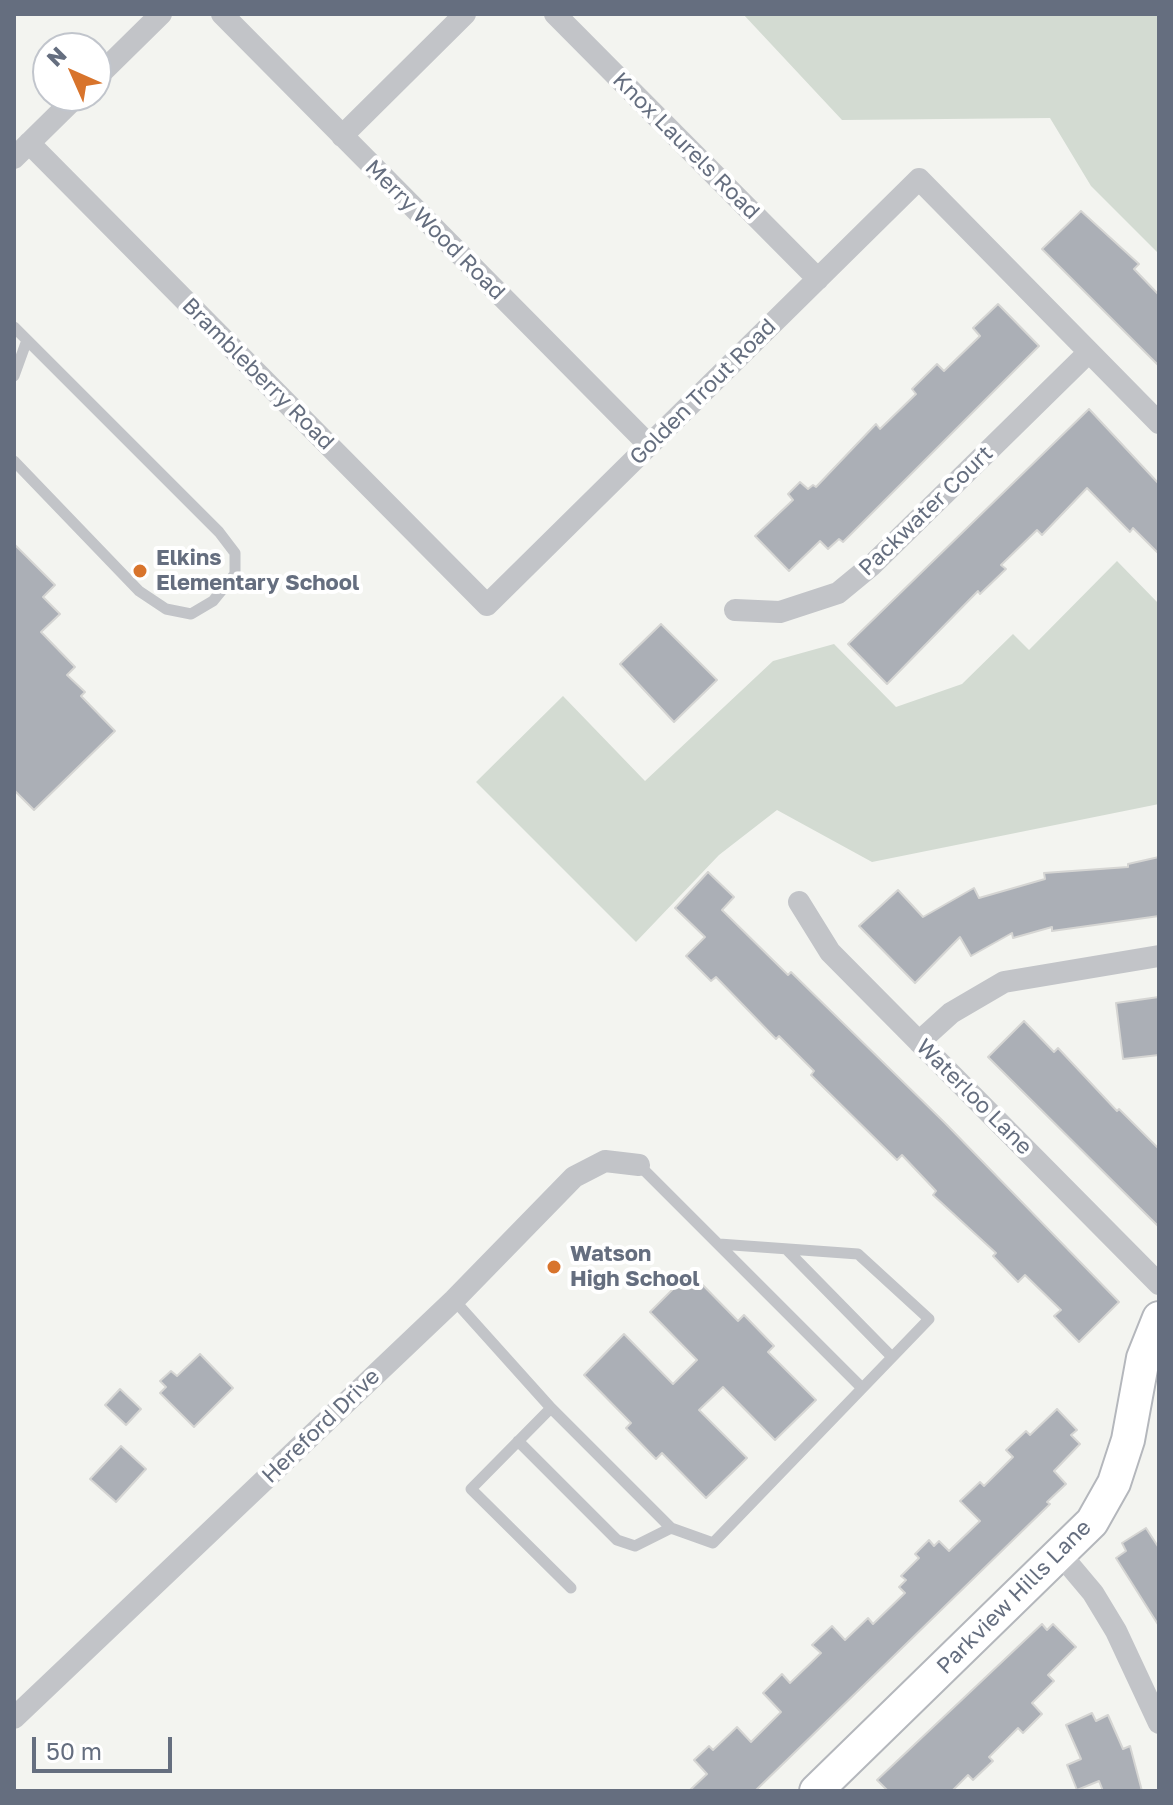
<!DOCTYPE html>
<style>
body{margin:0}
#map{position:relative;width:1173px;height:1805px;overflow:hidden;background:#f3f4f0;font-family:"Golos Text",sans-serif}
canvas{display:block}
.frame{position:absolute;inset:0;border:16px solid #656e7f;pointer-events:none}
.north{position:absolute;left:32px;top:32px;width:80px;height:80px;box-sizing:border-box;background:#fff;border:2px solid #c1c5cc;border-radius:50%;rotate:315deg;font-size:22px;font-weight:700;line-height:32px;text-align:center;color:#656e7f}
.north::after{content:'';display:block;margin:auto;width:28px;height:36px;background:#d8742c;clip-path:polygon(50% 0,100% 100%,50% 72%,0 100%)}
.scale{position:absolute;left:32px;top:1737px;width:140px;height:36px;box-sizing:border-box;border:4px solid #656e7f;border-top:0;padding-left:10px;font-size:24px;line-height:28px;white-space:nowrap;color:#656e7f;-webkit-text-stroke:6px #fff;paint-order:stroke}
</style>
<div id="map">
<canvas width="1173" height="1805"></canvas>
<div class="frame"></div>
<div class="north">N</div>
<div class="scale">50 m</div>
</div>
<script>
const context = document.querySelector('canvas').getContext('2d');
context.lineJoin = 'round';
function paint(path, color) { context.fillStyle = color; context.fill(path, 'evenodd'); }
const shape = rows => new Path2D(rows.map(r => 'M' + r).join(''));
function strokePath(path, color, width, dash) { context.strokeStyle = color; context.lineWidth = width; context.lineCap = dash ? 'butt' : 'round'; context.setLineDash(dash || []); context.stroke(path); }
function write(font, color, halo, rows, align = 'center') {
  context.font = font + ' "Golos Text",sans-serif'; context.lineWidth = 8; context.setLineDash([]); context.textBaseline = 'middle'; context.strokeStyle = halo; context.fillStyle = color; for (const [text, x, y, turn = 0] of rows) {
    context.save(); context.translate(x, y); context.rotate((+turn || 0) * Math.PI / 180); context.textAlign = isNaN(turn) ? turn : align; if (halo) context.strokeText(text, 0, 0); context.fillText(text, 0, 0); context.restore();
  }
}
const green = shape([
 [743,14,1159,14,1159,254,1091,186,1050,118,842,120],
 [1117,561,1159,604,1159,804,872,862,777,810,719,855,636,942,476,782,563,696,645,781,773,661,834,644,896,707,962,684,1013,634,1029,650]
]);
const building = shape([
 [1081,211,1139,264,1134,269,1159,295,1159,366,1042,249,1081,211],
 [998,304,1039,346,843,542,839,539,828,549,820,541,789,571,755,536,793,500,788,494,800,482,808,489,813,485,816,487,876,424,880,429,916,394,912,389,937,364,944,371,980,336,973,328,998,304],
 [1089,409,1159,484,1159,554,1133,528,1130,532,1087,488,1042,535,1037,530,1001,565,1006,569,980,594,978,591,887,684,848,644,1089,409],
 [14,544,55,585,43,597,60,614,41,632,75,667,67,675,85,692,81,696,115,731,34,810,14,790,14,544],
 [661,624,717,680,674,722,620,664,661,624],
 [1159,857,1159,916,1052,931,1052,927,1013,938,1012,933,971,956,960,937,915,983,859,926,898,890,923,917,974,888,979,898,1045,879,1044,873,1128,867,1128,864,1159,857],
 [708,872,734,897,722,910,788,975,791,972,945,1123,1119,1302,1079,1342,1054,1316,1061,1310,1025,1275,1018,1282,993,1256,996,1253,933,1195,936,1191,902,1155,897,1160,811,1075,814,1071,779,1036,776,1039,716,977,711,981,686,956,705,937,675,908,708,872],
 [1159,997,1159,1055,1123,1059,1116,1003,1159,997],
 [1024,1021,1054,1052,1058,1048,1117,1111,1119,1109,1159,1149,1159,1227,988,1057,1024,1021],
 [690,1272,738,1321,744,1315,774,1346,768,1352,816,1400,775,1440,723,1387,699,1410,747,1458,706,1498,662,1453,656,1459,626,1428,631,1423,584,1375,624,1334,673,1384,697,1360,650,1312,690,1272],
 [200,1354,233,1388,194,1427,160,1393,166,1387,160,1381,171,1371,177,1376,200,1354],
 [120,1389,141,1409,126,1425,105,1405,120,1389],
 [1057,1409,1077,1430,1071,1435,1080,1444,1054,1471,1066,1484,1047,1502,1050,1504,755,1791,689,1791,707,1774,694,1760,709,1746,713,1750,737,1727,751,1742,781,1712,763,1693,782,1674,790,1683,821,1653,812,1645,832,1626,845,1640,868,1618,873,1624,905,1593,899,1587,906,1580,901,1576,919,1558,915,1554,929,1540,934,1546,939,1541,949,1551,980,1521,960,1501,980,1482,984,1486,1013,1457,1006,1450,1026,1431,1030,1435,1057,1409],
 [121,1446,146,1469,116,1502,90,1479,121,1446],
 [1146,1528,1159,1548,1159,1626,1116,1558,1126,1551,1122,1543,1146,1528],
 [1042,1624,1047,1630,1053,1624,1076,1647,1048,1675,1054,1681,1032,1703,1042,1714,1023,1733,1018,1728,989,1757,993,1761,973,1780,968,1775,952,1791,888,1791,877,1780,1042,1624],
 [1092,1713,1096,1721,1108,1715,1123,1749,1130,1746,1142,1791,1103,1791,1099,1781,1077,1790,1067,1765,1081,1759,1066,1725,1092,1713]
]);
const lane = shape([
 [14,327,27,340],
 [14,376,27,340,219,532,235,553,235,574,213,601,191,614,166,609,139,591,14,461],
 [639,1165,862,1388],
 [786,1249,892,1357],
 [454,1300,551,1408,671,1528,713,1543,929,1319,858,1254,719,1244],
 [551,1408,471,1489,571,1588],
 [518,1441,617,1540,635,1546,671,1528]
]);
const street = shape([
 [222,14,649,445],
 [555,14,818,279],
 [96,78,161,14],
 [342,136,465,14],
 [29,143,487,605,919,179,1159,423],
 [14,158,77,96],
 [735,610,780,612,838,593,872,565,1089,352],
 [799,902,830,952,1159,1284],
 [919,1042,951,1013,1004,982,1159,956],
 [1061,1555,1093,1593,1116,1631,1159,1723],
 [14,1718,454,1300,574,1177,605,1161,639,1165]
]);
const secondary = shape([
 [816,1791,1092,1522,1114,1483,1128,1440,1143,1358,1159,1318]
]);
const markers = [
 [140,571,8,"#d8742c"],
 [554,1267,8,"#d8742c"]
];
const streetNames = [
 ["Knox Laurels Road",686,146,45],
 ["Merry Wood Road",435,230,45],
 ["Brambleberry Road",258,374,45],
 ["Golden Trout Road",703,392,-45],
 ["Packwater Court",926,511,-44],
 ["Waterloo Lane",974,1097,45],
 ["Hereford Drive",321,1426,-44],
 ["Parkview Hills Lane",1014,1597,-45]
];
const poiNames = [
 ["Elkins",156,558],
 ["Elementary School",156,583],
 ["Watson",570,1254],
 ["High School",570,1279]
];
paint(green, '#d3dbd2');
paint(building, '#abafb6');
strokePath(building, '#d5d5d3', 2);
strokePath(secondary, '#b4b7bc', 36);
strokePath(lane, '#c2c4c8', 11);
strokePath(street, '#c2c4c8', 22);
strokePath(secondary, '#fff', 32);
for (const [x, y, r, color] of markers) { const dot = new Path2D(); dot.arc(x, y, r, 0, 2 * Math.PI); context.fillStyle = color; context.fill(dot); strokePath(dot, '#fff', 3); }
write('22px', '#656e7f', '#fff', streetNames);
write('bold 22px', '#656e7f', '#fff', poiNames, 'left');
</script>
